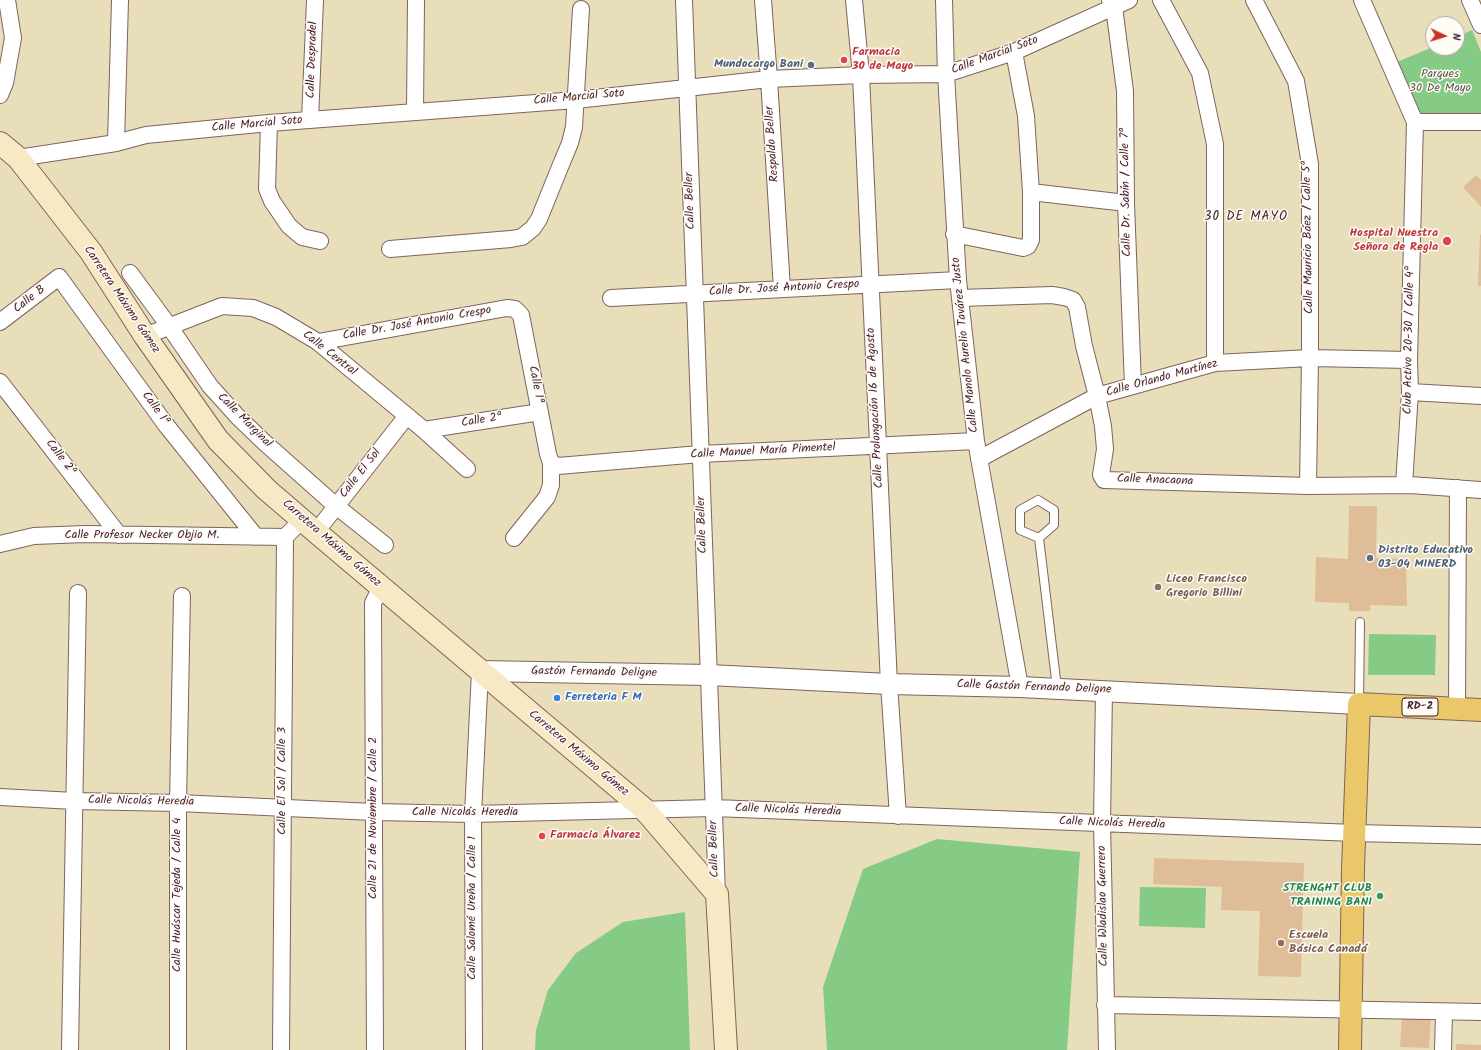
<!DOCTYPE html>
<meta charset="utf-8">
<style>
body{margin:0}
#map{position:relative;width:1481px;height:1050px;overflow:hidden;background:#e8deba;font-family:Kalam,sans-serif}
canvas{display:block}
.north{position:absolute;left:1425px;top:16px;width:40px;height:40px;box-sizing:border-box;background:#fdfcf7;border:1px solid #b5a4a5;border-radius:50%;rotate:94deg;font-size:11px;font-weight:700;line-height:16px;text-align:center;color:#4a1f2b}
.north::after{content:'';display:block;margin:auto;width:14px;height:18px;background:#c8321e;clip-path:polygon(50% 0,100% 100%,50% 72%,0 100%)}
</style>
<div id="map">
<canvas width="1481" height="1050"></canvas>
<div class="north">N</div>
</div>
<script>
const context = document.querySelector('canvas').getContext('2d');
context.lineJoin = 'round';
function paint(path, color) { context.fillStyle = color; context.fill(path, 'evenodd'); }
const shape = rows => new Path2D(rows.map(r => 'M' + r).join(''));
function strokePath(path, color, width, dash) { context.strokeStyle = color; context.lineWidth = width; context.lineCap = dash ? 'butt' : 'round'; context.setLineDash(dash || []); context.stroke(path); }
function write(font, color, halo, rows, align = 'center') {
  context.font = font + ' Kalam,sans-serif'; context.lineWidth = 3; context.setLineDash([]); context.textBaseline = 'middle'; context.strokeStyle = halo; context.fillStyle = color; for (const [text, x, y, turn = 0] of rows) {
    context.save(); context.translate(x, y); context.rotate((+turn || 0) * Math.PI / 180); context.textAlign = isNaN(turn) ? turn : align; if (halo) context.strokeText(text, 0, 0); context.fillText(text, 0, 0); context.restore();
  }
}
const green = shape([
 [1472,30,1481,52,1481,114,1417,116,1397,62,1433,47,1457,48,1457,37],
 [1369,634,1436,635,1435,675,1368,675],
 [937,839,1080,852,1067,1050,827,1050,823,987,863,869],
 [1140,887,1206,888,1205,928,1139,926],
 [685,912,690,1050,535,1050,536,1030,548,990,576,953,623,922]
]);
const building = shape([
 [1476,175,1481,180,1481,207,1463,187],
 [1480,234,1481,235,1481,286,1478,286],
 [1349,506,1377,506,1376,558,1406,559,1407,606,1370,605,1370,611,1349,611,1349,603,1315,602,1316,557,1348,559],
 [1154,858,1304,863,1301,977,1258,976,1260,911,1221,910,1222,887,1153,884],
 [1402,1016,1431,1017,1429,1048,1400,1047],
 [1456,1044,1481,1045,1481,1050,1456,1050]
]);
const service = shape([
 [1038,500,1054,510,1054,525,1039,538,1020,530,1020,510,1038,500],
 [1039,538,1057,688],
 [1359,703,1360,622]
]);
const minor = shape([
 [684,0,717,894],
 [763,0,769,79,782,289],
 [854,0,861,75,889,684,898,816],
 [944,0,946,74,958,280,976,441,1020,687],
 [1110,0,1114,7,1125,91,1126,203,1133,386],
 [1161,0,1200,73,1215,144,1215,363],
 [1254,0,1296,81,1310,164,1310,358,1308,486],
 [1362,0,1415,122,1409,360,1410,392,1404,485],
 [1470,0,1481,25],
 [0,95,5,83,13,38,7,0],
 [415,112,416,0],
 [310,120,315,0],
 [1415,122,1481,122],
 [269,123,267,189,272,201,289,226,302,237,320,241],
 [116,143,120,0],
 [18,158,116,143,146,135,269,123,576,100,769,79,861,75,946,74,1014,52,1129,0],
 [1031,192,1126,203],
 [954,234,1023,248,1028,246,1031,240,1031,192,1026,116,1014,52],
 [390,249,511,239,522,237,533,228,539,219,560,167,570,143,574,127,581,9],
 [130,273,169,326,210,386,238,417,264,442,336,506,385,545],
 [611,298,958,280],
 [960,298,1052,295,1064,297,1073,300,1077,307,1084,346,1097,396,1103,426,1105,449,1101,475,1104,480,1308,486,1410,485,1481,490],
 [0,322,59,277,166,425,256,537],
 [145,336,222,306,253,308,276,317,318,342,424,430,467,469],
 [318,342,507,308,515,309,521,315,548,454,551,463,551,485,547,497,514,538],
 [0,382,119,535],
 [1410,392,1481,396],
 [424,430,540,412],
 [979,459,1097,396,1215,363,1310,358,1409,360],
 [551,463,558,466,700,454,976,441],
 [316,532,406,417],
 [0,544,34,536,85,534,285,537],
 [1104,691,1102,823,1107,1050],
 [1457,709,1458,488],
 [0,797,74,801,178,803,374,812,473,814,714,808,1355,833,1481,836],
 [1105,1005,1481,1012],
 [70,1050,78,593],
 [178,1050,178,803,182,596],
 [281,1050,285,537,303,519],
 [375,1050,373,603,381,587],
 [474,1050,473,814,480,671],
 [1443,1050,1444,1012]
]);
const tertiary = shape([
 [480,671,709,675,889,684,1020,687,1359,704]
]);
const secondary = shape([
 [0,143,18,158,91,252,145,336,218,440,266,489,316,532,644,809,717,894,726,1050]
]);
const primary = shape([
 [1350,1050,1353,869,1359,704,1481,710]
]);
const markers = [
 [844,60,4,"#e0444e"],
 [811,65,4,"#5c6f8a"],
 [1447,241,5,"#e0444e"],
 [1370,558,4,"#5c6f8a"],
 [1158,587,4,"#8d6e63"],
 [557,698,4,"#3f7fe0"],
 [542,836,4,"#e0444e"],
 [1380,896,4,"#2e9e5b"],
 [1281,943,4,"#8d6e63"]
];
const shields = [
 [1420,707,36]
];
const shieldNames = [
 ["RD-2",1420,707]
];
const healthNames = [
 ["Farmacia",852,53],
 ["30 de Mayo",852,67],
 ["Hospital Nuestra",1438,234,"right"],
 ["Señora de Regla",1438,248,"right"],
 ["Farmacia Álvarez",550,836]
];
const streetNames = [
 ["Calle Marcial Soto",995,56,-20],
 ["Calle Despradel",313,60,-88],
 ["Calle Marcial Soto",579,98,-5],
 ["Calle Marcial Soto",257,125,-5],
 ["Respaldo Beller",773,144,-94],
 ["Calle Dr. Sabín / Calle 7ª",1127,192,-91],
 ["Calle Beller",691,201,-92],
 ["Calle Mauricio Báez / Calle 5ª",1309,237,-91],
 ["Calle Dr. José Antonio Crespo",784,289,-3],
 ["Calle B",30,300,-38],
 ["Carretera Máximo Gómez",121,300,56],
 ["Calle Dr. José Antonio Crespo",417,324,-10],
 ["Club Activo 20-30 / Calle 4ª",1410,340,-89],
 ["Calle Manolo Aurelio Tavárez Justo",966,345,-96],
 ["Calle Central",329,354,38],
 ["Calle Orlando Martínez",1162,379,-15],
 ["Calle 1ª",535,385,79],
 ["Calle Prolongación 16 de Agosto",876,408,-93],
 ["Calle 1ª",155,409,54],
 ["Calle Marginal",244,421,45],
 ["Calle 2ª",482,421,-9],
 ["Calle Manuel María Pimentel",763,452,-3],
 ["Calle 2ª",60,458,52],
 ["Calle El Sol",361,474,-52],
 ["Calle Anacaona",1155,481,2],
 ["Calle Beller",703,525,-92],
 ["Calle Profesor Necker Objio M.",142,536],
 ["Carretera Máximo Gómez",331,544,41],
 ["Gastón Fernando Deligne",594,673,1],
 ["Calle Gastón Fernando Deligne",1034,688,2],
 ["Carretera Máximo Gómez",578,754,40],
 ["Calle El Sol / Calle 3",283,781,-90],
 ["Calle Nicolás Heredia",141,802,1],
 ["Calle Nicolás Heredia",788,811,2],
 ["Calle Nicolás Heredia",465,813],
 ["Calle 21 de Noviembre / Calle 2",374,818,-90],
 ["Calle Nicolás Heredia",1112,824,2],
 ["Calle Beller",715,849,-92],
 ["Calle Huáscar Tejeda / Calle 4",178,895,-90],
 ["Calle Wladislao Guerrero",1104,906,-91],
 ["Calle Salomé Ureña / Calle 1",473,908,-90]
];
const serviceNames = [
 ["Mundocargo Bani",803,65],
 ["Distrito Educativo",1378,551,"left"],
 ["03-04 MINERD",1378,565,"left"]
];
const parkNames = [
 ["Parques",1440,75],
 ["30 De Mayo",1440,89]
];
const educationNames = [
 ["Liceo Francisco",1166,580],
 ["Gregorio Billini",1166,594],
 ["Escuela",1289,936],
 ["Básica Canadá",1289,950]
];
const shopNames = [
 ["Ferreteria F M",565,698]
];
const leisureNames = [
 ["STRENGHT CLUB",1372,889],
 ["TRAINING BANI",1372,903]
];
const neighbourhoodNames = [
 ["30 DE MAYO",1246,218]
];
paint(green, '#86cb85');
paint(building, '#dfbd98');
strokePath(service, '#81625d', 10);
strokePath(minor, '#81625d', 18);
strokePath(tertiary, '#81625d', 22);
strokePath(secondary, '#81625d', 24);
strokePath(primary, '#81625d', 24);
strokePath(service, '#fff', 8);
strokePath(minor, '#fff', 16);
strokePath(tertiary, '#fff', 20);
strokePath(secondary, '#f7e9c3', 22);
strokePath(primary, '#eac769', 22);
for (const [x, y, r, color] of markers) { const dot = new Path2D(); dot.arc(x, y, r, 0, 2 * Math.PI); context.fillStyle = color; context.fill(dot); strokePath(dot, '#fdfcf7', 1.5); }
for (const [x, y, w] of shields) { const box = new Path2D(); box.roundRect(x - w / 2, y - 9, w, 18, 3); context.fillStyle = '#fdfcf7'; context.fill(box); strokePath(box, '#4a1f2b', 1); }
write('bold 11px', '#4a1f2b', null, shieldNames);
write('bold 12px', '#be3a42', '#fdfcf7', healthNames, 'left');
write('12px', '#4a1f2b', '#fdfcf7', streetNames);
write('bold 12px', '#4e5e75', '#fdfcf7', serviceNames, 'right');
write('12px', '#5f5b4a', '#fdfcf7', parkNames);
write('bold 12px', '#785e54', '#fdfcf7', educationNames, 'left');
write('bold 12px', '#366cbe', '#fdfcf7', shopNames, 'left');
write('bold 12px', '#27864d', '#fdfcf7', leisureNames, 'right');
context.letterSpacing = '1px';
write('13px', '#4a1f2b', '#fdfcf7', neighbourhoodNames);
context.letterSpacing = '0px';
</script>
